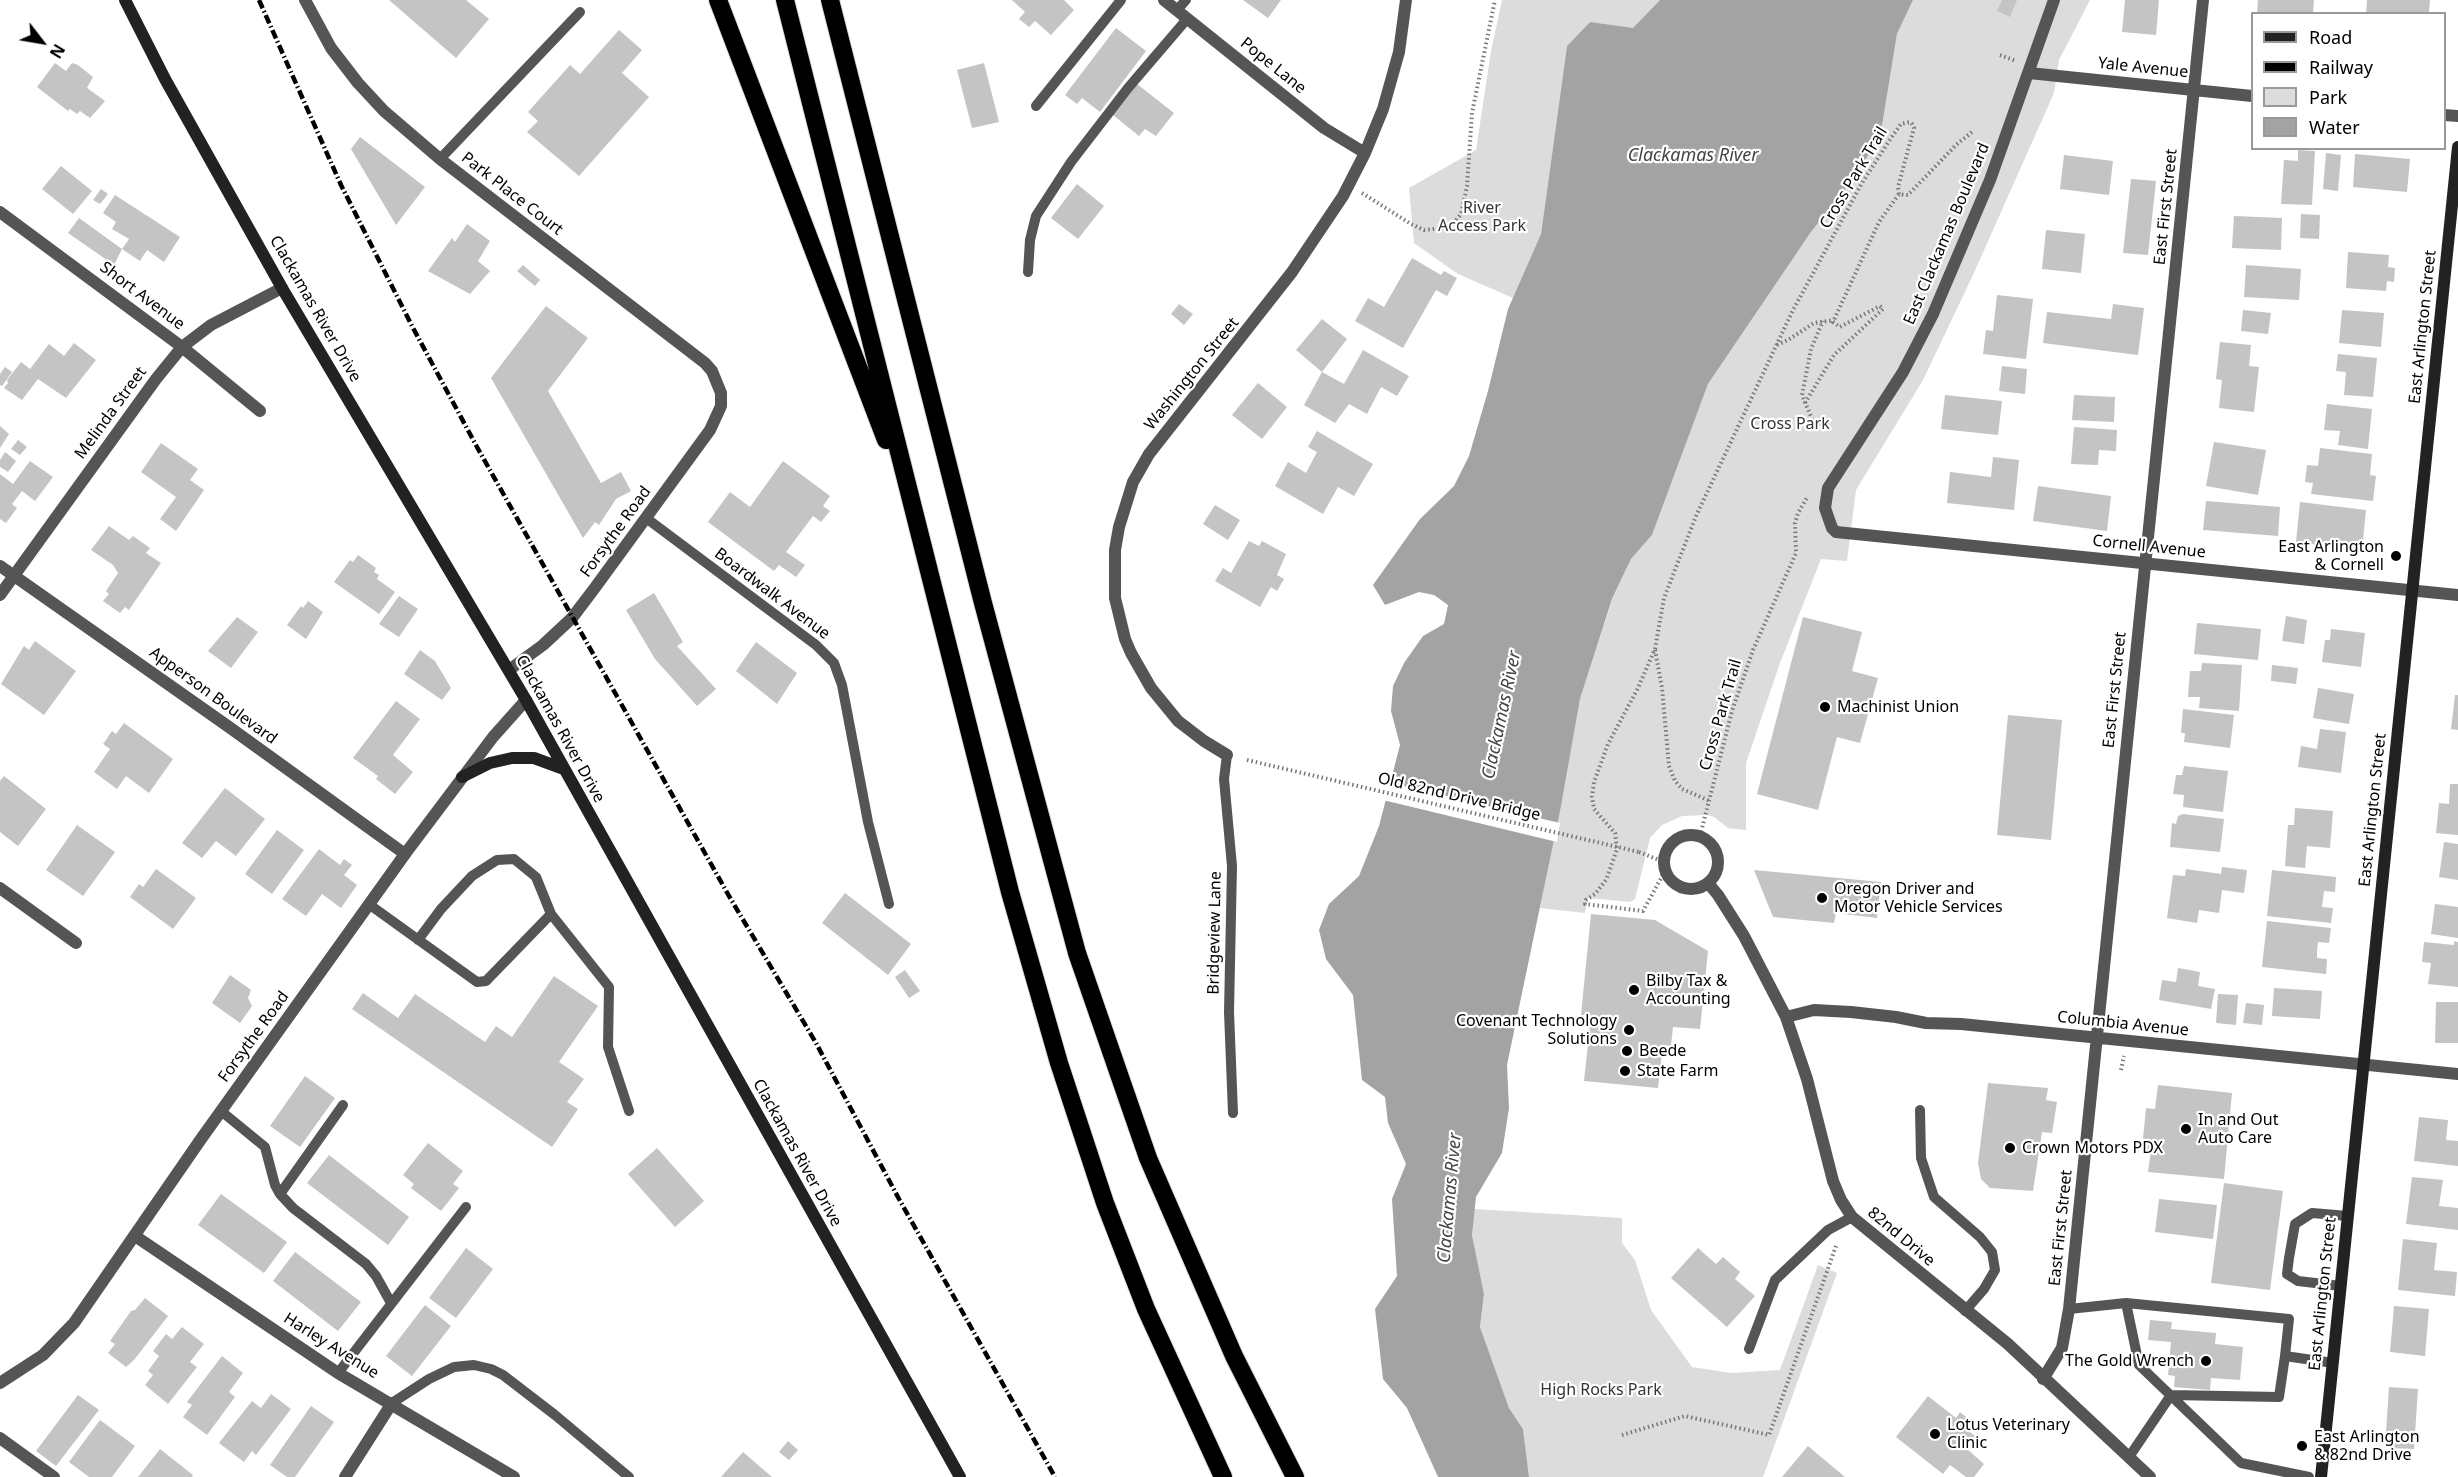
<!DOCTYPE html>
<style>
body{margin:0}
#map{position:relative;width:2458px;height:1477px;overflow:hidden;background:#fff;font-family:"Noto Sans",sans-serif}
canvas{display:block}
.legend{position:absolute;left:2251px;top:12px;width:195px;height:138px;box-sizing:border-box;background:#fff;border:2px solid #999;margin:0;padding:8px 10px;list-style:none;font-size:18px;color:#000}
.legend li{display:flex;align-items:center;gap:12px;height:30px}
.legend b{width:30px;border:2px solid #999}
.north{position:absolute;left:12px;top:12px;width:60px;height:60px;-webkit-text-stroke:4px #fff;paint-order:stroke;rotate:121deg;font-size:16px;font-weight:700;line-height:24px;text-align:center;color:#000}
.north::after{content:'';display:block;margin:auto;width:21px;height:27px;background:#000;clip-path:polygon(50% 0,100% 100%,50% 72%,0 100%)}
</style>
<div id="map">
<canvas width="2458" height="1477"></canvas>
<ul class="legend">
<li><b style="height:8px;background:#222"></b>Road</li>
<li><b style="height:8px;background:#000"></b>Railway</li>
<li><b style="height:16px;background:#dcdcdc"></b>Park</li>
<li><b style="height:16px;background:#a3a3a3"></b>Water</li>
</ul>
<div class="north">N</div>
</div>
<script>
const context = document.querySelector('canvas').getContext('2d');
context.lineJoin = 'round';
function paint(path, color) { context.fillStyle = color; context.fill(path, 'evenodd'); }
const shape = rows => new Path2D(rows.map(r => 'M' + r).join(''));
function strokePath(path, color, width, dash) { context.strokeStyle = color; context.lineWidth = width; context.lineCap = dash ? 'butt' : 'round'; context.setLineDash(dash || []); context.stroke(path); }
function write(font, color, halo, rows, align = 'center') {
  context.font = font + ' "Noto Sans",sans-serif'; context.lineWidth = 4.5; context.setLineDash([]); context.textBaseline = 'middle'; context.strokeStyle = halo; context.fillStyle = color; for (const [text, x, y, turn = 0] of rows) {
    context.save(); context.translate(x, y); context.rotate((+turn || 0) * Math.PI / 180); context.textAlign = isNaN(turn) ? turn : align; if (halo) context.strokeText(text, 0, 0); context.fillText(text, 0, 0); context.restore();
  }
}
const green = shape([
 [1502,0,1660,0,1633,29,1590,22,1567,46,1541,234,1513,298,1458,274,1414,243,1409,188,1476,150,1491,51],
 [1913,0,2090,0,2059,60,2054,93,1973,275,1923,380,1856,490,1847,561,1821,559,1780,663,1746,763,1746,830,1728,828,1714,817,1707,815,1682,816,1662,825,1650,838,1635,899,1630,902,1588,898,1585,913,1540,908,1580,699,1612,600,1631,559,1652,535,1708,384,1811,232,1846,188,1880,138,1897,34],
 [1474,1209,1622,1218,1622,1243,1635,1260,1651,1310,1692,1367,1731,1373,1780,1370,1818,1265,1837,1273,1763,1477,1529,1477,1523,1429,1509,1408,1480,1327,1484,1294,1472,1235]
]);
const water = shape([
 [1660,0,1913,0,1897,34,1880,138,1846,188,1811,232,1708,384,1652,535,1631,559,1612,599,1580,699,1560,811,1507,1065,1509,1108,1502,1153,1476,1197,1472,1235,1484,1294,1480,1327,1509,1408,1523,1429,1529,1477,1438,1477,1407,1408,1383,1379,1375,1309,1397,1276,1392,1199,1406,1164,1388,1123,1385,1097,1362,1080,1353,995,1326,959,1319,930,1329,904,1359,876,1379,826,1400,745,1391,711,1393,686,1404,663,1423,636,1444,624,1448,605,1434,595,1419,592,1385,605,1373,585,1420,519,1454,486,1469,456,1488,391,1508,309,1541,234,1567,46,1590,22,1633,28]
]);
const pier = shape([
 [1387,782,1560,823,1557,842,1383,800]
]);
const building = shape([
 [389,0,466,0,489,19,456,58],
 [1012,0,1064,0,1074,10,1051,35,1035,21,1029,27,1019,19,1025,12],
 [1243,0,1281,0,1268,18],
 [2002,0,2017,0,2010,17,1997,11],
 [2125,0,2159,0,2156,35,2122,32],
 [2258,0,2314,0,2313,14,2257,14],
 [2367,0,2430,0,2429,12,2366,14],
 [1116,28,1146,51,1100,112,1082,98,1077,104,1065,95],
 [619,30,642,50,622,73,649,97,579,176,527,132,538,121,528,112,570,65,580,74],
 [55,63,66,71,72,63,78,65,93,77,87,88,105,101,90,118,80,111,77,114,70,109,68,111,37,87],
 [984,63,999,122,972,128,957,70],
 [1137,84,1174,113,1156,136,1145,129,1139,136,1113,115],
 [360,137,425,187,396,225,351,149],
 [2298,150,2315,151,2312,205,2281,204,2284,160,2298,161],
 [2326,153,2341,155,2338,191,2323,189],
 [2355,154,2410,159,2407,192,2353,187],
 [2064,155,2113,161,2109,195,2060,189],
 [61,166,92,191,73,214,42,189],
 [2131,179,2156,181,2148,255,2123,253],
 [1077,184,1104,206,1078,239,1051,218],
 [101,189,108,194,100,204,93,200],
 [115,195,180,237,164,262,147,250,140,261,122,249,129,239,112,229,116,222,103,213],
 [2301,214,2320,215,2319,239,2300,238],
 [2234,216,2282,218,2281,250,2232,248],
 [79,218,122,249,114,265,68,233],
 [467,224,490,241,478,261,490,271,470,294,428,271,452,238,455,242],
 [2046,230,2085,234,2081,273,2042,269],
 [2348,252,2389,255,2388,267,2395,268,2394,282,2387,281,2386,291,2346,288],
 [1412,258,1441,275,1444,271,1457,278,1447,296,1436,290,1403,348,1355,321,1368,298,1384,307],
 [523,265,540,280,535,286,517,271],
 [2246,265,2301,269,2299,300,2244,297],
 [1997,295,2033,299,2026,359,1983,354,1986,330,1993,331],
 [1179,304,1193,314,1184,325,1171,314],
 [2113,304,2144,308,2138,355,2043,343,2047,312,2111,319],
 [546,306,588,338,548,391,601,483,621,472,631,491,616,499,599,525,595,522,583,538,491,378],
 [2243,310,2271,313,2268,334,2241,331],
 [2342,310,2384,313,2381,347,2339,343],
 [1322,319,1347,339,1322,372,1296,350],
 [2220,342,2251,345,2249,366,2259,367,2254,412,2219,408,2222,380,2216,379],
 [74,343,96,360,66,398,38,379,22,400,4,388,8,383,7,380,21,362,30,369,49,344,64,356],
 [1363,350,1409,376,1397,396,1381,387,1367,414,1349,404,1335,423,1304,405,1322,372,1344,384],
 [2338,354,2377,358,2373,397,2344,395,2346,372,2336,371],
 [2002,366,2027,369,2025,394,1999,391],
 [5,367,12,372,2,386,0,385,0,374],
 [1258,383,1287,407,1262,439,1232,415],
 [1945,395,2002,401,1998,435,1941,429],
 [2074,395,2115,397,2114,422,2072,420],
 [2327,404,2372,409,2368,449,2338,445,2340,431,2324,430],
 [0,426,9,434,0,448],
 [2074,427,2117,430,2116,451,2099,450,2098,465,2071,464],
 [1317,431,1373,464,1354,496,1338,487,1323,514,1275,486,1288,462,1306,473,1317,452,1308,447],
 [18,440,27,447,20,455,11,449],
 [2214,442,2266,450,2258,495,2206,486],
 [161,443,198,469,190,480,204,490,176,531,160,519,176,497,141,472],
 [2320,448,2372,454,2370,475,2376,476,2373,501,2311,494,2313,483,2305,482,2307,465,2318,466],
 [5,452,16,461,8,472,0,467,0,460],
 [1993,457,2019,460,2014,510,1947,503,1950,472,1991,477],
 [30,461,53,477,35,501,22,491,12,504,17,508,6,523,0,519,0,474,13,484],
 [783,461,830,496,823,506,830,511,821,522,813,516,786,552,805,565,796,577,779,565,774,571,708,522,730,492,750,507],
 [2038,486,2111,496,2107,531,2033,521],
 [2206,501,2280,507,2278,536,2203,530],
 [2300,502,2366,510,2362,550,2296,542],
 [1215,505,1240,520,1228,540,1203,524],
 [109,526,129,540,133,536,150,548,146,553,161,563,129,610,125,607,120,613,103,601,109,594,106,591,118,573,113,565,91,550],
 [1249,541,1259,546,1262,541,1286,554,1277,575,1284,579,1277,591,1271,587,1260,607,1215,581,1223,568,1231,573],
 [358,555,376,568,374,572,379,575,377,579,395,592,379,614,334,582,350,560,353,562],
 [654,593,683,642,677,646,716,689,697,706,655,659,626,610],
 [399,596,418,609,399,637,379,624],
 [308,601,323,612,306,639,287,625,301,606,303,608],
 [2286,616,2307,620,2304,644,2282,641],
 [237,617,258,632,231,668,208,651],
 [1803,617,1862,632,1852,671,1878,678,1860,743,1837,737,1818,810,1757,794],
 [2197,623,2261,629,2258,660,2194,654],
 [2331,629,2365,633,2361,667,2322,662,2325,640,2330,640],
 [35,641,76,671,44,715,1,684,24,646,29,650],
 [756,642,797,673,777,704,736,671],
 [420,650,435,661,451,688,442,700,404,674],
 [2202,663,2242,665,2239,711,2199,708,2200,697,2188,697,2190,671,2201,671],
 [2272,665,2298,668,2296,684,2271,681],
 [2318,688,2354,694,2349,724,2313,718],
 [2455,695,2458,695,2458,730,2451,729],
 [396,701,420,719,393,755,413,772,395,794,376,779,378,776,353,758],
 [2183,709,2234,715,2230,748,2184,742,2185,733,2181,733],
 [2008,715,2062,720,2051,840,1997,835],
 [124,723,173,759,149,793,126,776,117,789,94,772,110,749,103,744,112,731,116,734],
 [2320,729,2346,732,2341,773,2298,767,2301,746,2317,749],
 [2184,766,2228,771,2223,812,2183,807,2184,795,2173,794,2176,775,2182,775],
 [4,776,46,809,18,846,0,832,0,781],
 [2450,784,2458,784,2458,835,2436,833,2439,803,2449,804],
 [225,788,265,819,236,856,216,841,202,858,182,843],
 [2295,808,2333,811,2330,848,2307,846,2305,868,2285,866,2288,825,2294,825],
 [2183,814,2224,819,2220,852,2170,847,2172,823,2176,824,2178,816],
 [77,825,115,852,83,896,46,870],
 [277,830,304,850,272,894,245,874],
 [2444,842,2458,844,2458,880,2439,877],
 [319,849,340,865,344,859,352,865,344,875,357,885,341,908,322,894,306,916,282,899],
 [2222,867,2247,870,2244,893,2222,890,2219,913,2199,910,2197,923,2167,918,2173,875,2185,876,2186,869,2221,874],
 [156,869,196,898,173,929,130,897,139,884,143,887],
 [1754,870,1881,882,1877,918,1836,913,1834,923,1773,917],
 [2272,870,2336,877,2335,892,2324,891,2322,907,2333,908,2331,923,2267,916],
 [845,893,911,944,888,975,822,923],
 [2435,904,2458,907,2458,938,2431,934],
 [1591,914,1655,920,1708,951,1700,1029,1673,1027,1671,1046,1663,1045,1658,1088,1584,1081,1591,1016,1581,1015],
 [2267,921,2331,928,2329,943,2318,942,2317,950,2317,958,2327,959,2326,974,2262,967],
 [2454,941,2458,942,2458,987,2428,984,2431,963,2422,962,2424,942,2454,945],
 [2178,968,2200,972,2198,986,2215,989,2211,1009,2159,1000,2162,980,2176,982],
 [905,970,920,991,909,998,895,977],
 [230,975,251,990,248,998,252,1006,240,1023,212,1003],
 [554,976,598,1006,559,1062,584,1079,567,1102,578,1109,552,1147,352,1009,363,993,398,1018,415,994,485,1042,496,1026,512,1037],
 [2274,988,2322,991,2320,1019,2272,1016],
 [2218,994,2238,995,2236,1025,2216,1023],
 [2436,1002,2458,1002,2458,1043,2435,1043],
 [2246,1003,2264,1005,2262,1025,2243,1023],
 [305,1076,335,1098,300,1147,270,1126],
 [1988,1083,2048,1088,2046,1100,2057,1102,2052,1133,2042,1132,2033,1191,1990,1188,1981,1179,1978,1163],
 [2158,1085,2232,1093,2224,1179,2148,1172,2151,1150,2142,1149,2146,1108,2155,1109],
 [2419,1117,2448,1120,2446,1140,2458,1141,2458,1166,2414,1161],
 [428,1143,463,1171,453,1184,459,1188,441,1211,411,1188,414,1184,403,1175],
 [657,1148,704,1201,675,1227,628,1174],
 [329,1155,409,1217,388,1245,307,1183],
 [2412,1177,2443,1180,2439,1206,2458,1208,2458,1230,2406,1224],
 [2224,1183,2283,1191,2270,1290,2211,1283],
 [221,1194,287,1242,264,1273,198,1225],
 [2159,1199,2217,1205,2213,1239,2155,1232],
 [2403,1239,2437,1243,2434,1270,2457,1272,2455,1296,2398,1290],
 [466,1248,493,1269,456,1318,429,1298],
 [1698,1248,1716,1264,1723,1257,1740,1272,1735,1279,1755,1296,1727,1327,1671,1278],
 [295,1252,361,1302,338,1331,273,1281],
 [145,1298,168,1316,134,1360,126,1367,108,1353,115,1344,110,1341,131,1311,135,1310],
 [425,1305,451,1326,412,1376,386,1356],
 [2394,1306,2429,1309,2425,1356,2390,1352],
 [2150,1320,2172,1322,2171,1329,2216,1333,2215,1344,2243,1347,2240,1380,2211,1378,2210,1390,2174,1387,2175,1376,2168,1375,2171,1342,2148,1340],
 [182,1327,204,1344,190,1362,197,1367,168,1404,145,1385,153,1375,148,1371,159,1356,153,1351,166,1334,172,1339],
 [222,1356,243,1373,229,1392,235,1397,207,1435,183,1417,192,1405,187,1402],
 [2389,1387,2418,1389,2414,1449,2385,1448],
 [271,1394,291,1409,256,1455,252,1451,244,1462,219,1443,252,1401,261,1408],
 [78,1395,99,1410,56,1466,36,1451],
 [1928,1396,1956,1418,1960,1412,1976,1425,1970,1432,1976,1437,1967,1449,1984,1464,1974,1477,1966,1477,1950,1465,1943,1474,1896,1437],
 [311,1406,334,1422,295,1477,287,1477,270,1465],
 [100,1420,135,1446,112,1477,89,1477,69,1462],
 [788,1441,798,1450,789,1460,779,1452],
 [1808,1446,1845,1477,1782,1477],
 [160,1449,193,1475,192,1477,138,1477],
 [743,1452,772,1477,721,1477]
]);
const path = shape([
 [2000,55,2016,61],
 [1362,193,1411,224,1424,230,1451,227,1461,214,1467,186,1472,113,1495,0],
 [1777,345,1788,340,1814,323,1834,320],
 [1805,403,1834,355,1883,309,1880,306,1840,327,1833,322,1879,222,1899,194],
 [1819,426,1812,419,1802,395,1811,349,1823,321],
 [1655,650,1662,688,1669,766,1675,781,1682,789,1710,801],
 [1700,836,1732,711,1753,650,1796,553,1795,523,1798,513,1808,496],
 [1639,852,1664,862],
 [1665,871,1643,911,1585,904,1586,900,1595,894,1606,880,1617,849,1615,833,1594,809,1592,797,1594,782,1608,744,1637,690,1655,649,1664,598,1696,516,1792,312,1862,183,1891,138,1901,124,1910,122,1912,124,1914,128,1898,187,1899,194,1904,195,1908,195,1956,145,1972,132],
 [2121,1070,2124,1056],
 [1622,1435,1685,1416,1769,1435,1836,1246]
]);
const service = shape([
 [1177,10,1186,0],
 [1036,106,1121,0],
 [440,159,580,12],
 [1028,272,1030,240,1036,216,1071,162,1128,88,1187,19],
 [646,518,816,645,834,663,842,685,868,822,889,904],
 [1227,755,1224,779,1232,866,1229,1012,1233,1113],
 [370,905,477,982,486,981,551,914,609,987,608,1047,629,1111],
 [418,940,441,909,472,876,497,860,514,859,536,877,551,914],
 [343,1105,280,1194,293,1208,366,1264,376,1276,391,1303],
 [1920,1110,1921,1158,1934,1197,1980,1237,1992,1252,1995,1270,1984,1289,1965,1311],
 [221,1111,265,1147,275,1185,280,1194],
 [2341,1286,2298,1281,2287,1274,2289,1258,2295,1224,2312,1213,2348,1216],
 [2126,1303,2139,1365,2241,1463,2309,1477],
 [2069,1309,2126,1303,2289,1319,2285,1356,2333,1363],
 [1749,1349,1775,1280,1828,1230,1852,1217],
 [338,1373,466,1207],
 [392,1403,429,1379,454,1367,474,1365,491,1369,503,1375,555,1415,629,1477],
 [2129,1457,2171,1395,2279,1397,2285,1356]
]);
const minor = shape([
 [305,0,331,48,358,83,384,111,440,159,705,363,712,371,721,393,721,406,710,430,594,589,572,618,543,645,509,670],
 [1164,0,1324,128,1365,153],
 [2054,0,1990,180,1933,314,1903,372,1828,488,1825,508,1832,528,1836,532,2458,595],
 [2029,73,2252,96],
 [2444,115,2458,116],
 [0,212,182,347,260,411],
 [0,566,229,727,405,854],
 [0,595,156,379,182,347,211,325,282,288],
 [1227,755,1204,741,1178,721,1151,688,1131,653,1125,639,1115,598,1115,550,1119,527,1133,482,1149,454,1292,272,1343,196,1365,153,1383,109,1399,52,1406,0],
 '1664 862a27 27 0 1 1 54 0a27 27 0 1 1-54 0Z',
 [1708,883,1718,895,1744,936,1786,1017,1807,1079,1833,1181,1841,1200,1852,1217,2008,1344,2150,1477],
 [0,888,76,943],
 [1786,1017,1814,1010,1851,1012,1896,1017,1926,1023,1961,1024,2458,1074],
 [135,1236,338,1373,514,1477],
 [2043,1379,2062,1348,2069,1309,2203,0],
 [0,1438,54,1477],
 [345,1477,392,1403]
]);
const tertiary = shape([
 [0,1383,43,1355,74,1323,201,1139,405,854,493,737,526,700]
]);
const secondary = shape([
 [125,0,165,79,282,288,526,700,960,1477],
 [462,777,490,763,512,758,534,758,564,769],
 [2321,1477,2458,147]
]);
const motorway = shape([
 [718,0,886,440],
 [785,0,1010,892,1059,1063,1105,1203,1146,1309,1223,1477],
 [830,0,983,603,1077,953,1148,1158,1234,1356,1295,1477]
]);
const rail = shape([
 [259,0,341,185,412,326,477,447,729,896,816,1043,899,1199,1055,1477]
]);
const pathBridge = shape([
 [1247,760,1639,852]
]);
const markers = [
 [2396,556,6,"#000"],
 [1825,707,6,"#000"],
 [1822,898,6,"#000"],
 [1634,990,6,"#000"],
 [1629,1030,6,"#000"],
 [1627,1051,6,"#000"],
 [1625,1071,6,"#000"],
 [2186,1129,6,"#000"],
 [2010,1148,6,"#000"],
 [2206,1361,6,"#000"],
 [1935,1434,6,"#000"],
 [2302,1446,6,"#000"]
];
const streetNames = [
 ["Pope Lane",1273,66,39],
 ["Yale Avenue",2143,68,6],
 ["Cross Park Trail",1854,178,-59],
 ["Park Place Court",512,194,38],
 ["East First Street",2166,207,-84],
 ["East Clackamas Boulevard",1947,234,-67],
 ["Short Avenue",142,296,37],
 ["Clackamas River Drive",315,309,60],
 ["East Arlington Street",2423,327,-84],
 ["Washington Street",1192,374,-51],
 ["Melinda Street",111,413,-54],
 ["Forsythe Road",616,532,-54],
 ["Cornell Avenue",2149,547,6],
 ["Boardwalk Avenue",772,594,37],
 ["East First Street",2115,690,-84],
 ["Apperson Boulevard",213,696,36],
 ["Cross Park Trail",1721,715,-74],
 ["Clackamas River Drive",560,729,61],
 ["Old 82nd Drive Bridge",1459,797,13],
 ["East Arlington Street",2373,810,-84],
 ["Bridgeview Lane",1215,933,-89],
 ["Columbia Avenue",2123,1024,6],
 ["Forsythe Road",254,1037,-54],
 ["Clackamas River Drive",797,1153,61],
 ["East First Street",2061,1228,-84],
 ["82nd Drive",1901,1237,40],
 ["East Arlington Street",2323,1294,-84],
 ["Harley Avenue",331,1346,32]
];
const parkNames = [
 ["River",1482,208],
 ["Access Park",1482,226],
 ["Cross Park",1790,424],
 ["High Rocks Park",1601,1390]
];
const poiNames = [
 ["East Arlington",2384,547,"right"],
 ["& Cornell",2384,565,"right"],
 ["Machinist Union",1837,707],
 ["Oregon Driver and",1834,889],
 ["Motor Vehicle Services",1834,907],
 ["Bilby Tax &",1646,981],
 ["Accounting",1646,999],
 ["Covenant Technology",1617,1021,"right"],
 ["Solutions",1617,1039,"right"],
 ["Beede",1639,1051],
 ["State Farm",1637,1071],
 ["In and Out",2198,1120],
 ["Auto Care",2198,1138],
 ["Crown Motors PDX",2022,1148],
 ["The Gold Wrench",2194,1361,"right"],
 ["Lotus Veterinary",1947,1425],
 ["Clinic",1947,1443],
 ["East Arlington",2314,1437],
 ["& 82nd Drive",2314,1455]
];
const waterNames = [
 ["Clackamas River",1693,156],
 ["Clackamas River",1502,715,-78],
 ["Clackamas River",1450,1198,-85]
];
paint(green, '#dcdcdc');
paint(water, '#a3a3a3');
paint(pier, '#fff');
paint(building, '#c4c4c4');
strokePath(motorway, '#dbdbdb', 20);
strokePath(path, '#777', 4, [1.5, 3]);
strokePath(service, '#555', 10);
strokePath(minor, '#555', 12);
strokePath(tertiary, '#555', 12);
strokePath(secondary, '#222', 12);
strokePath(motorway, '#000', 18);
strokePath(rail, '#000', 4.5, [9, 3, 1.5, 3]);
strokePath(pathBridge, '#777', 4, [1.5, 3]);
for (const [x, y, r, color] of markers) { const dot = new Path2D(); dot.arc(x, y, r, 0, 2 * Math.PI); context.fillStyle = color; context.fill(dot); strokePath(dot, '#fff', 2); }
write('16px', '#000', '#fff', streetNames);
write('16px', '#333', '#fff', parkNames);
write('16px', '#000', '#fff', poiNames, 'left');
write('italic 18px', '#444', '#fff', waterNames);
</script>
